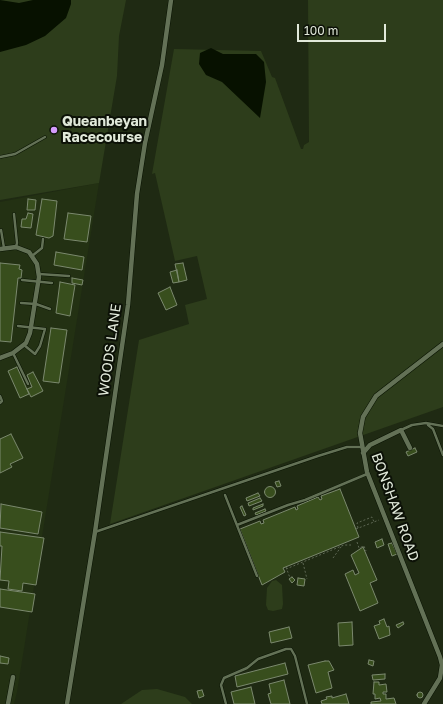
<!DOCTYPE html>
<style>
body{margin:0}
#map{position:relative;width:443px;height:704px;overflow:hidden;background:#1f2a13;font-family:"Golos Text",sans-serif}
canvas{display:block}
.scale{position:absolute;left:297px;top:24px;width:89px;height:18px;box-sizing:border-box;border:2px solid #e1e9da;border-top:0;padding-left:5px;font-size:12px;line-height:14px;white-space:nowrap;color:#e1e9da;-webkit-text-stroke:3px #0c1107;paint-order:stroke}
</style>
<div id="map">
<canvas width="443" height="704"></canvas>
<div class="scale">100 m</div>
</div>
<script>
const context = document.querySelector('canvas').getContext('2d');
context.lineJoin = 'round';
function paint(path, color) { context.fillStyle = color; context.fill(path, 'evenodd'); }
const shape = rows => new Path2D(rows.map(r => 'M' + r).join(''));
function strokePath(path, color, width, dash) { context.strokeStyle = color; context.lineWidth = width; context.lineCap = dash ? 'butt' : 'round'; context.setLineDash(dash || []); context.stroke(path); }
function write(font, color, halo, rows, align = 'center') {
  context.font = font + ' "Golos Text",sans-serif'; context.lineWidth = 4; context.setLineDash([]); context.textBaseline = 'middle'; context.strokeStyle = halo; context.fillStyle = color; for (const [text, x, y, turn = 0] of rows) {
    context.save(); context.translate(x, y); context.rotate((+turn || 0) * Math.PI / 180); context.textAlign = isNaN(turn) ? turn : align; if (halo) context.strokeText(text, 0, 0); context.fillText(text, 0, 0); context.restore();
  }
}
const built = shape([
 [99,183,17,692,14,704,0,704,0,202]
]);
const green = shape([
 [0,0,126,0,119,36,117,76,99,183,0,200],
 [308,0,443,0,443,407,110,524,139,340,189,324,185,305,207,299,197,256,175,261,155,173,152,174,174,49,261,51,272,77,275,78,301,149,303,149,304,145,309,142],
 [276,580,282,585,283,604,282,609,273,611,268,610,266,605,267,588,272,581],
 [157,689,185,697,192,704,121,704,142,690]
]);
const water = shape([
 [0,0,19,3,33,0,71,0,71,4,66,18,45,36,26,45,0,52],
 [211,48,223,54,256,54,264,62,266,82,260,118,222,82,206,75,199,64,200,53]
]);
const building = shape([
 [28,199,36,200,35,210,27,210,28,199],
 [42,199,57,201,53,236,49,238,36,235,42,199],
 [28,213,33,214,31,228,21,227,22,219,26,219,28,213],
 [68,213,91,216,87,242,64,239,68,213],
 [56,252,84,257,82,270,54,265,56,252],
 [0,263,20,265,19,269,22,270,21,278,18,278,11,342,0,341,0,263],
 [183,263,187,280,179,282,175,264,183,263],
 [177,270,179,282,173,283,170,272,177,270],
 [72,278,83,280,82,285,72,283,72,278],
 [60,282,75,285,70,316,56,313,60,282],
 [170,287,177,305,166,310,158,293,170,287],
 [51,328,67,330,59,383,43,381,51,328],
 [17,367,29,394,20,398,8,371,17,367],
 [33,372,43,391,31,397,27,389,32,387,27,375,33,372],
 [11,434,23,458,10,464,12,467,0,473,0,439,11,434],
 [415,448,417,452,408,456,406,452,415,448],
 [279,481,281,486,277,487,275,482,279,481],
 '264.5 492a5.5 5.5 0 1 1 11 0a5.5 5.5 0 1 1-11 0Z',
 [340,489,359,537,283,568,285,572,262,585,240,529,260,521,261,524,264,523,263,520,295,507,296,510,298,509,297,506,318,497,320,500,322,499,321,496,340,489],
 [258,493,260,496,247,501,246,498,258,493],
 [260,498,262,501,249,506,248,503,260,498],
 [1,504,42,512,38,534,0,528,1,504],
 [263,504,263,506,253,510,253,508,263,504],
 [242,506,246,515,244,516,240,507,242,506],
 [265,509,266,511,256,515,255,513,265,509],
 [0,532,44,538,36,585,23,583,22,591,8,589,9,581,0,580,2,546,0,546,0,532],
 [382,539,384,545,377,548,375,542,382,539],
 [392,543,397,554,392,556,388,544,392,543],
 [363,547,377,580,370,583,378,603,360,611,345,574,353,570,355,575,359,573,351,555,363,547],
 [292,577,295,580,292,583,289,579,292,577],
 [298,578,305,579,304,586,297,585,298,578],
 [0,589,35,594,32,612,0,607,0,589],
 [384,619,387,627,389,626,390,635,379,639,374,626,380,624,379,621,384,619],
 [352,622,353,645,339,646,338,623,352,622],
 [403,622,404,624,398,628,396,625,403,622],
 [289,627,292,638,271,643,269,632,289,627],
 [0,656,9,658,8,664,0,663,0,656],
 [369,660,374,661,373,666,368,664,369,660],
 [325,661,329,661,334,670,328,672,332,688,316,693,308,665,325,661],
 [285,663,288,674,237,687,235,676,285,663],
 [385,674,385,679,373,680,372,675,385,674],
 [284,680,290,704,271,704,268,694,271,693,269,684,284,680],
 [374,682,379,682,379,685,386,684,387,692,383,692,383,694,386,694,386,699,394,698,396,704,371,704,371,702,381,701,380,698,375,699,375,694,373,694,374,682],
 [251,687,255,704,234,704,231,692,251,687],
 [202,690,204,696,199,698,197,691,202,690],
 '417 695a3 3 0 1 1 6 0a3 3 0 1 1-6 0Z',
 [346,694,349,704,322,704,321,701,327,699,326,697,332,696,332,698,346,694]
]);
const path = shape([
 [358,528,357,523,372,517,374,522],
 [356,529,379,520],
 [357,542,359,548,364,546,366,551],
 [333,558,341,547],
 [303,563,307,579],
 [286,567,290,578],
 [286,569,344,545,351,545]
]);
const lane = shape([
 [0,157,15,154,45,137],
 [14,214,17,243,16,247],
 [1,230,4,248],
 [32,256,42,248,43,239],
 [39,274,69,276],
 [22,280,52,283],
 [21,303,36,304,50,309],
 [18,326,45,329,40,346,35,354,24,345],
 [13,353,28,384],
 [0,396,2,401,0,403],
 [428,425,433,429,443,455],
 [401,430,412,425,426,423,443,426],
 [225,495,257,576],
 [237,525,288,505,305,500,367,474],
 [95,532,318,456,347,447,362,447],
 [226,704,221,685,224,678,247,668,258,659,286,649,291,649,295,656,307,704]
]);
const street = shape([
 [0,249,16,247,29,252,37,264,39,277,30,333,26,343,13,353,0,358],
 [363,453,370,445,401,430,410,448],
 [8,704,13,677],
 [67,704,95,532,128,305,137,194,145,143,162,65,171,0],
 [424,704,440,678,442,665,440,657,367,472,360,433,363,417,376,396,443,344]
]);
const markers = [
 [54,130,4,"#d49cfc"]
];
const poiNames = [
 ["Queanbeyan",62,122],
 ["Racecourse",62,138]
];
const streetNames = [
 ["WOODS LANE",110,350,-82],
 ["BONSHAW ROAD",395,507,70]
];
paint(built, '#233113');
paint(green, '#2d3d1b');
paint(water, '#071100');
paint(building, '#384e1d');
strokePath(building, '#7b896e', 1);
strokePath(lane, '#081200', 3.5);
strokePath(street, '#081200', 5.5);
strokePath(path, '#5e6854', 1, [2, 2]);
strokePath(lane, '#637156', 2.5);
strokePath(street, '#637156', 4.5);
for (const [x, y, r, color] of markers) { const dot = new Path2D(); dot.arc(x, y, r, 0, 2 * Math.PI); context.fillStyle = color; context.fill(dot); strokePath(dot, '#0c1107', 1.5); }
write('bold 14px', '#e1e9da', '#0c1107', poiNames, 'left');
write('14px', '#e1e9da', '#0c1107', streetNames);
</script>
